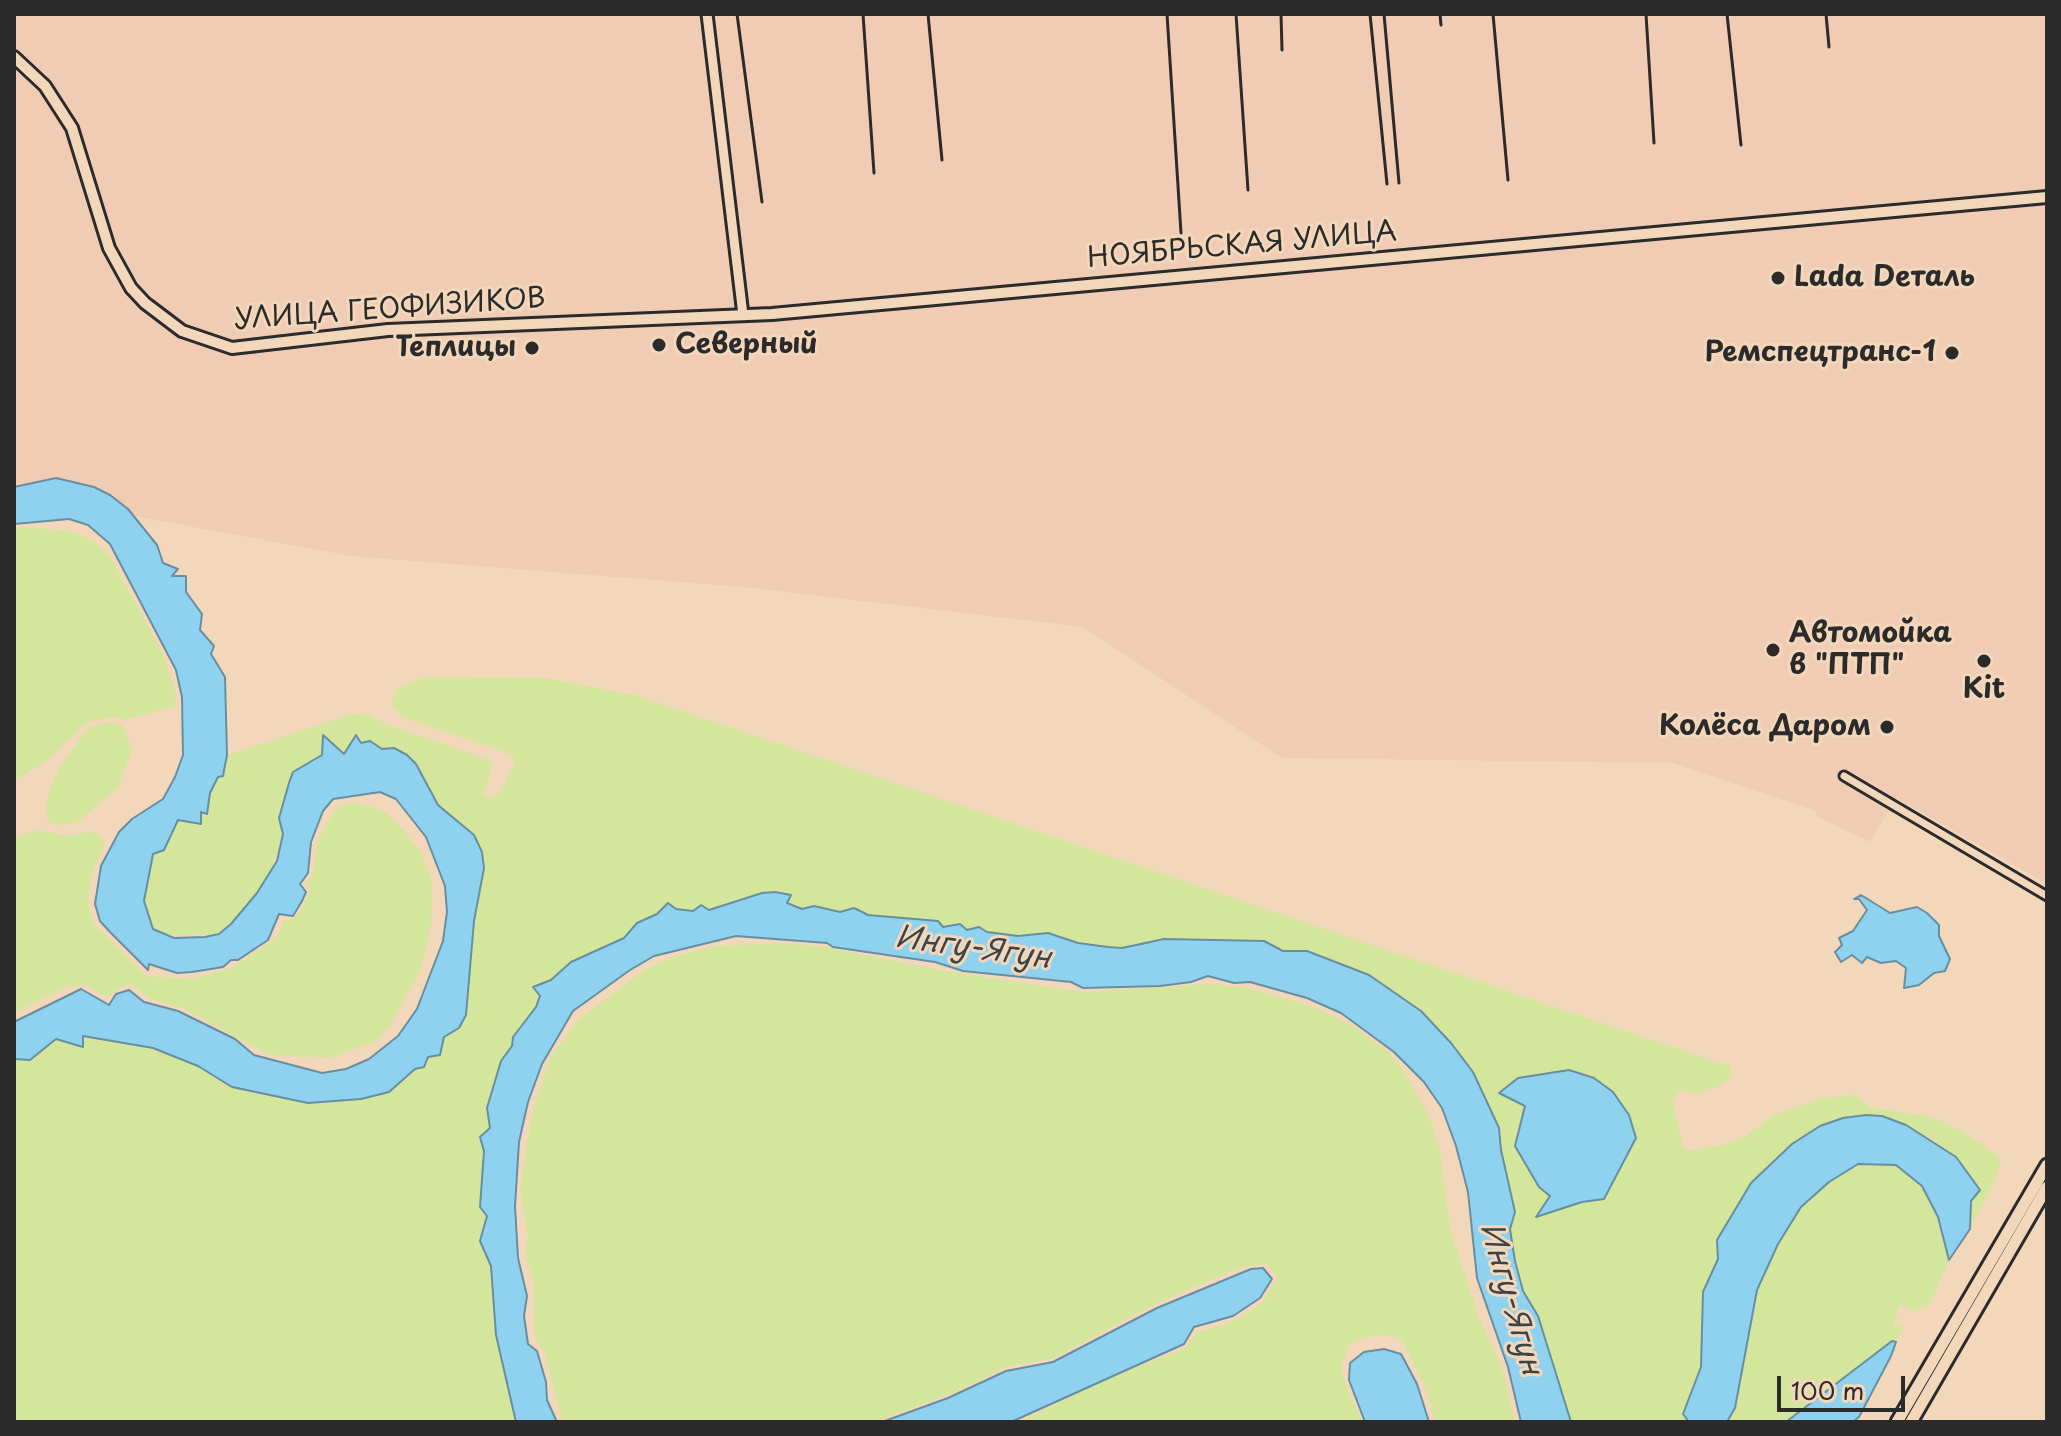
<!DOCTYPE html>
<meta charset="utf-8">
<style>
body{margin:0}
#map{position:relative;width:2061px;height:1436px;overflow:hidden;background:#f3d7ba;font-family:"Playpen Sans",sans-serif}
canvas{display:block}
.frame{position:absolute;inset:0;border:16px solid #2b2b2b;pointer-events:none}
.scale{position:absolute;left:1777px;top:1376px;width:128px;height:36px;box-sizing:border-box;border:4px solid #2b2b2b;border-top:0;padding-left:10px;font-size:24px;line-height:28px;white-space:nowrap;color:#2b2b2b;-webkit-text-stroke:6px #f3d7ba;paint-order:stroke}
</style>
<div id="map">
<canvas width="2061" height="1436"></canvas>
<div class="frame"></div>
<div class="scale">100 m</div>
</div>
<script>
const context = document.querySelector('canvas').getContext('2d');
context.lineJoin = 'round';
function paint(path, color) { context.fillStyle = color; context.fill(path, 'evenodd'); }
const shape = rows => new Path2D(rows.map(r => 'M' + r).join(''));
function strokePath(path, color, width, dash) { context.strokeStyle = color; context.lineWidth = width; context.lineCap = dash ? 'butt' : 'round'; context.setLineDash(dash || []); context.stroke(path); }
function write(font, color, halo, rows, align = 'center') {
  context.font = font + ' "Playpen Sans",sans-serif'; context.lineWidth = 6; context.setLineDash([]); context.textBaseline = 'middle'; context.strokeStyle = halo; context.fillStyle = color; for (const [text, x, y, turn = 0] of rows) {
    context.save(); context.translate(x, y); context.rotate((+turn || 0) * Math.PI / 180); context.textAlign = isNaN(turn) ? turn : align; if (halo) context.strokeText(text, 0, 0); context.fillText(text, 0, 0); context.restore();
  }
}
const built = shape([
 [14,14,2047,14,2047,884,1896,798,1870,842,1816,816,1817,811,1673,763,1282,758,1083,627,743,587,351,556,14,494]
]);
const green = shape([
 [25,527,70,531,94,541,110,556,162,652,175,688,176,706,124,720,114,717,87,722,47,761,14,780,14,529],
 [427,677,545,678,635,695,1729,1066,1732,1078,1720,1086,1697,1093,1681,1090,1672,1100,1684,1151,1723,1145,1747,1136,1772,1116,1821,1098,1856,1095,1871,1108,1934,1117,1964,1132,2001,1158,1997,1176,1970,1229,1971,1201,1934,1140,1882,1116,1843,1118,1820,1126,1792,1144,1717,1240,1718,1259,1703,1292,1701,1367,1683,1413,1689,1422,1571,1422,1538,1316,1523,1291,1515,1261,1510,1229,1515,1212,1501,1150,1499,1128,1473,1072,1451,1043,1421,1011,1369,976,1307,951,1283,951,1264,941,1164,939,1122,948,1108,947,1078,943,1048,933,1018,936,943,927,938,921,868,915,854,908,840,912,814,906,802,909,787,903,790,895,762,893,708,910,676,909,668,903,657,914,637,923,624,938,571,962,551,980,534,987,540,996,536,1007,513,1037,513,1047,501,1061,493,1088,490,1128,480,1137,484,1151,480,1207,487,1216,480,1241,491,1266,496,1335,516,1422,14,1422,14,1059,30,1060,56,1039,83,1046,82,1036,138,1044,198,1066,232,1087,322,1104,389,1092,407,1079,444,1037,459,1028,466,1015,474,921,484,868,474,835,437,805,416,764,394,749,382,749,370,741,361,743,356,735,345,755,324,737,322,755,293,772,289,783,280,817,283,834,272,871,231,925,219,934,163,936,153,928,144,901,153,854,164,850,178,820,187,823,200,811,207,813,210,793,227,755,349,715,366,713,388,725,485,758,493,764,483,794,487,798,499,794,515,762,511,754,402,717,395,708,391,702,398,688],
 [1569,1070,1635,1138,1604,1199,1582,1202,1538,1217,1550,1196,1539,1187,1515,1146,1525,1106,1500,1092,1518,1078],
 [108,722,122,725,132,749,117,789,80,820,66,825,52,824,46,817,48,794,59,768,89,727],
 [349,802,380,809,396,821,420,851,432,880,432,920,420,972,387,1030,376,1041,330,1058,270,1055,182,1008,152,1000,131,984,118,988,108,998,86,985,69,986,14,1013,14,837,38,830,70,836,93,831,105,841,90,880,88,904,94,924,146,976,190,979,229,969,261,949,278,935,284,920,289,921,299,913,310,892,307,884,314,869,317,842,335,809],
 [780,943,820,946,946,971,1083,992,1213,984,1249,988,1317,1008,1353,1026,1388,1052,1405,1072,1428,1114,1440,1150,1450,1230,1479,1318,1502,1368,1515,1422,1435,1422,1427,1393,1404,1344,1399,1338,1384,1335,1364,1337,1348,1346,1342,1367,1345,1383,1362,1422,1018,1422,1109,1378,1185,1348,1197,1332,1234,1321,1262,1303,1278,1277,1267,1264,1244,1266,1157,1303,1052,1359,1009,1366,953,1393,874,1422,563,1422,545,1355,533,1333,535,1287,525,1255,528,1236,520,1190,532,1113,551,1056,579,1019,646,969,675,956,715,946],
 [1858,1164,1896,1165,1922,1186,1938,1217,1949,1260,1930,1304,1914,1311,1899,1305,1894,1327,1904,1325,1896,1342,1892,1341,1786,1422,1727,1422,1735,1408,1757,1290,1778,1244,1801,1207,1829,1182]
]);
const water = shape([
 [56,478,94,487,110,495,128,509,157,545,163,563,178,569,172,576,186,576,186,592,202,614,200,630,214,646,211,654,225,677,227,755,223,776,218,777,210,793,207,814,201,812,201,824,178,820,164,850,153,854,144,901,153,929,174,938,205,937,219,934,231,924,257,893,277,861,283,834,279,818,289,783,293,772,322,755,323,735,344,754,356,735,361,743,370,741,382,749,394,748,407,755,416,764,438,805,474,835,482,852,484,868,474,921,466,1015,459,1028,444,1037,440,1055,428,1057,424,1067,415,1069,389,1092,361,1099,308,1103,232,1087,198,1066,153,1048,83,1036,83,1047,56,1039,30,1060,14,1059,14,1022,81,989,109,1005,116,994,129,990,144,1002,178,1011,235,1039,254,1055,322,1073,346,1069,369,1059,398,1036,417,1009,443,941,447,912,445,886,426,837,396,799,380,792,333,799,323,811,311,842,308,873,300,884,306,892,302,901,293,916,279,914,268,940,238,960,231,960,223,967,192,972,177,973,149,964,148,970,110,932,100,921,95,904,101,866,119,832,132,819,163,799,175,777,183,755,182,697,176,670,110,544,88,525,69,519,14,524,14,487,56,478],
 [775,892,791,895,787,903,802,909,814,906,840,912,854,908,868,915,938,921,943,927,960,924,967,930,979,927,987,932,1018,936,1048,933,1078,943,1108,947,1122,948,1164,939,1264,941,1283,951,1307,951,1369,975,1421,1011,1451,1043,1473,1072,1499,1128,1501,1150,1515,1212,1510,1229,1515,1261,1523,1291,1538,1316,1571,1422,1521,1422,1508,1367,1477,1278,1468,1192,1456,1146,1442,1108,1424,1082,1394,1052,1341,1013,1307,998,1250,982,1234,983,1208,976,1191,982,1160,986,1083,988,1071,982,963,971,935,962,833,947,827,943,736,936,654,956,630,970,573,1011,542,1064,528,1102,519,1142,515,1206,518,1258,527,1296,524,1316,528,1344,537,1351,546,1382,547,1400,557,1422,516,1422,496,1335,491,1266,480,1241,487,1216,480,1207,484,1151,480,1137,490,1128,487,1108,501,1061,512,1046,513,1037,536,1007,540,996,533,987,551,980,571,962,624,938,637,923,657,914,668,903,676,909,693,911,701,905,709,910,762,893,775,892],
 [1861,895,1890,913,1917,907,1927,913,1939,925,1939,936,1950,959,1945,971,1934,973,1919,985,1904,988,1906,968,1896,961,1881,963,1867,957,1862,963,1852,955,1841,962,1835,952,1842,945,1839,938,1853,931,1867,910,1859,899,1854,899,1861,895],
 [1569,1070,1594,1078,1613,1092,1629,1115,1636,1138,1604,1199,1582,1202,1536,1217,1550,1196,1539,1187,1515,1146,1525,1106,1499,1093,1518,1078,1569,1070],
 [1866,1115,1882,1116,1906,1125,1956,1157,1980,1190,1971,1201,1970,1229,1949,1260,1938,1217,1922,1186,1896,1165,1858,1164,1829,1182,1801,1207,1778,1244,1757,1290,1735,1408,1727,1422,1689,1422,1683,1414,1701,1367,1703,1292,1718,1259,1717,1240,1751,1183,1792,1144,1820,1126,1843,1118,1866,1115],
 [1263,1268,1272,1279,1260,1298,1233,1316,1194,1327,1184,1344,1011,1422,882,1422,948,1398,1006,1371,1053,1362,1157,1308,1251,1269,1263,1268],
 [1892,1341,1896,1342,1891,1356,1859,1417,1853,1422,1786,1422,1892,1341],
 [1384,1349,1401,1354,1417,1384,1429,1422,1365,1422,1349,1380,1350,1363,1364,1352,1384,1349]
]);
const minor = shape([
 [1844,776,2047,896]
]);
const tertiary = shape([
 [707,14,743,315]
]);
const secondary = shape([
 [14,57,45,86,72,128,109,248,131,288,145,303,182,331,232,348,388,330,772,314,2047,197]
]);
const primary = shape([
 [1897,1422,2047,1165],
 [1911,1422,2047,1187]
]);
const rail = shape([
 [737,14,762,202],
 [863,14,874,173],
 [928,14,942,160],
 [1167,14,1181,233],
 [1236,14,1248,190],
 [1281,14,1282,50],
 [1370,14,1387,184],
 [1384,14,1399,183],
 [1440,14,1441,25],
 [1493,14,1508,180],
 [1646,14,1654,143],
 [1727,14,1741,145],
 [1826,14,1829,47]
]);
const markers = [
 [1778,278,8,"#2b2b2b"],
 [659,345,8,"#2b2b2b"],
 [532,348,8,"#2b2b2b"],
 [1952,353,8,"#2b2b2b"],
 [1773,650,8,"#2b2b2b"],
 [1984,661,8,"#2b2b2b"],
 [1887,727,8,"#2b2b2b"]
];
const streetNames = [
 ["НОЯБРЬСКАЯ УЛИЦА",1242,246,-5],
 ["УЛИЦА ГЕОФИЗИКОВ",390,310,-4]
];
const poiNames = [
 ["Lada Dеталь",1794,278],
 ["Северный",675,345],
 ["Теплицы",516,348,"right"],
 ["Ремспецтранс-1",1936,353,"right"],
 ["Автомойка",1789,634],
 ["в \"ПТП\"",1789,666],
 ["Kit",1984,690,"center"],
 ["Колёса Даром",1871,727,"right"]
];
const waterNames = [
 ["Ингу-Ягун",973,949,8],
 ["Ингу-Ягун",1510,1299,74]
];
paint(built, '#f0ccb5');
paint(green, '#d3e69b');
paint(water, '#8fd2f0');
strokePath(water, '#678fa1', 2);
strokePath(minor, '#2b2b2b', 13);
strokePath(tertiary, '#2b2b2b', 15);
strokePath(secondary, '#2b2b2b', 16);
strokePath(primary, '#2b2b2b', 17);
strokePath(minor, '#f3d7ba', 7);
strokePath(tertiary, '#f3d7ba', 9);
strokePath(secondary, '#f3d7ba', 10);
strokePath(primary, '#f3d7ba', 11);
strokePath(rail, '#2b2b2b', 3);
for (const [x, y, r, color] of markers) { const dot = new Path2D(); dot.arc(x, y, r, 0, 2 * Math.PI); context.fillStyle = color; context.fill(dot); strokePath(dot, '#f3d7ba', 3); }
write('28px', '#2b2b2b', '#f3d7ba', streetNames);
write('bold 28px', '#2b2b2b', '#f3d7ba', poiNames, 'left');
write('italic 30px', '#3a4449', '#f3d7ba', waterNames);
</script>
